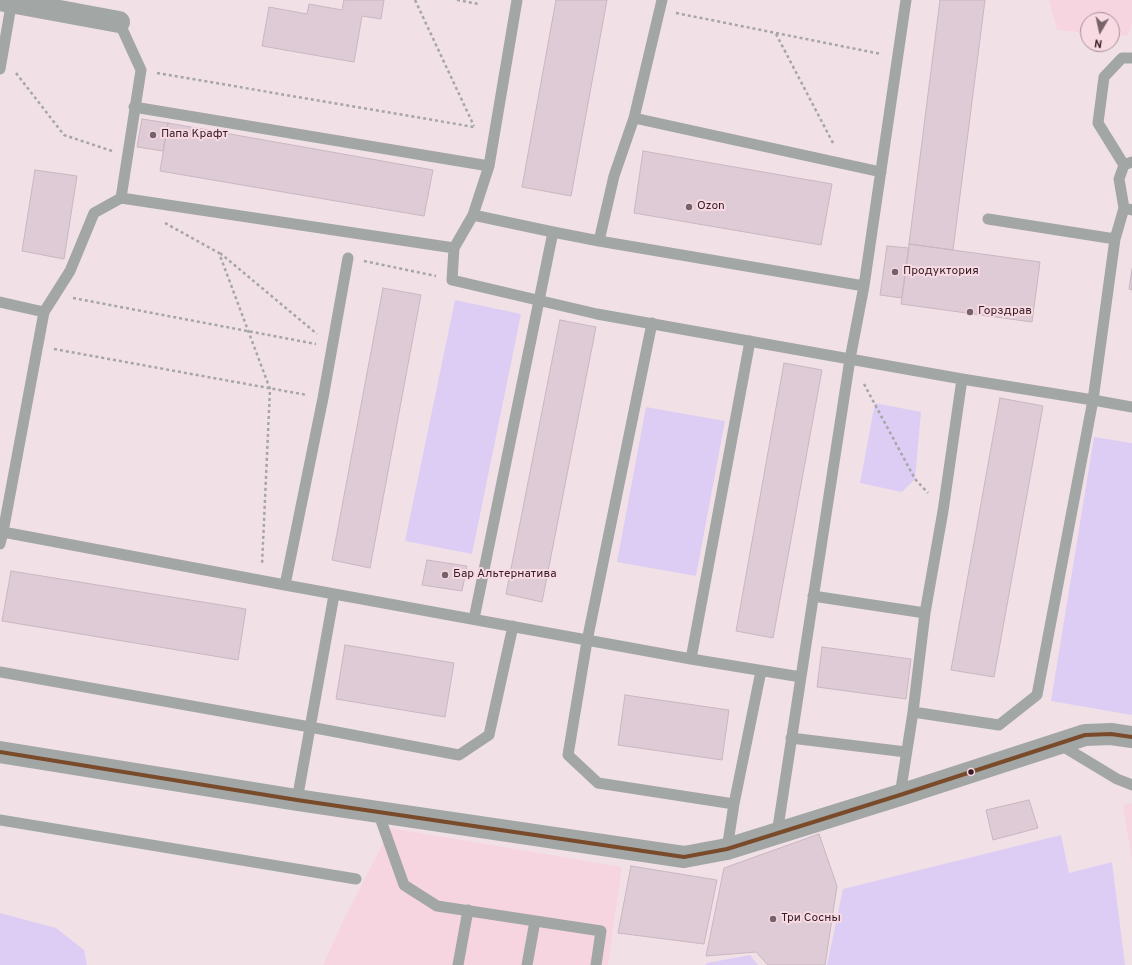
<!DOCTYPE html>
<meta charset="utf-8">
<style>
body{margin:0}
#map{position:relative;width:1132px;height:965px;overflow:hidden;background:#f1e1e6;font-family:Overpass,sans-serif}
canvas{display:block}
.north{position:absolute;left:1080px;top:12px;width:40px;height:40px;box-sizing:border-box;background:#f8dae3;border:1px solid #ab8e98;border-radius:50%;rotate:189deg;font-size:11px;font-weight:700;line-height:16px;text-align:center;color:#371d27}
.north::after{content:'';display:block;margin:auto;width:14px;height:18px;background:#78626a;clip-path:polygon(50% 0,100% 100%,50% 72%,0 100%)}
</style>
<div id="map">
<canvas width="1132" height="965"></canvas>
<div class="north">N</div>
</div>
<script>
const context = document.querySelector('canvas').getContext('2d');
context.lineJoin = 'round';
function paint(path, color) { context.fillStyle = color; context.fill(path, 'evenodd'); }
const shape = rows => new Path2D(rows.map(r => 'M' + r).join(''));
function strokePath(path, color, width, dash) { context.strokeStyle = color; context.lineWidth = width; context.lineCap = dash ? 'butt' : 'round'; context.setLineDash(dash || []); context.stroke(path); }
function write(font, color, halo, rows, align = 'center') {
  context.font = font + ' Overpass,sans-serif'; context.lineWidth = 4; context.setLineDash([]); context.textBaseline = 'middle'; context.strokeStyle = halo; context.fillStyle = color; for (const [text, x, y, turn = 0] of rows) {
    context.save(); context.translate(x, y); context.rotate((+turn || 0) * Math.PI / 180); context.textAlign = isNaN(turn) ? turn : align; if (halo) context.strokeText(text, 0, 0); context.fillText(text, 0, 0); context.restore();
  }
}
const built = shape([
 [1049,0,1132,0,1132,23,1128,36,1112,35,1112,20,1088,20,1088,33,1057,30],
 [1132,803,1132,862,1123,805],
 [391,828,622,867,608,965,323,965,342,923]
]);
const green = shape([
 [455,300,521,314,472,554,405,541],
 [875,403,921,412,915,479,902,492,860,483],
 [646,407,725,421,696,576,617,562],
 [1094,437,1132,443,1132,715,1051,701],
 [1061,835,1069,873,1112,862,1125,965,827,965,843,889],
 [0,913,56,928,84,950,87,965,0,965],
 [750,955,758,965,706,965,707,963]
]);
const building = shape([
 [344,0,384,0,381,19,362,16,354,62,262,46,269,7,307,14,309,4,342,10,344,0],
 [556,0,607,0,571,196,522,187,556,0],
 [940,0,985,0,953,250,909,244,940,0],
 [142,119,168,123,163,151,137,147,142,119],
 [168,123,433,170,424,216,160,171,168,123],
 [643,151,832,184,821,245,634,213,643,151],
 [35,170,77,176,64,259,22,251,35,170],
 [909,244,1040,262,1032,322,901,304,909,244],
 [887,246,909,248,902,298,880,295,887,246],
 [1132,269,1132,290,1129,289,1132,269],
 [383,288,421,295,370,568,332,560,383,288],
 [560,320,596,327,542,602,506,594,560,320],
 [784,363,822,370,773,638,736,631,784,363],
 [1000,398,1043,406,994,677,951,670,1000,398],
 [427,560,467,566,462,591,422,585,427,560],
 [11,571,246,609,238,660,2,621,11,571],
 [345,645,454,663,445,717,336,699,345,645],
 [822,647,911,659,906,699,817,687,822,647],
 [625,695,729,710,722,760,618,745,625,695],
 [1029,800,1038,828,993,840,986,810,1029,800],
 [819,834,837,886,825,965,768,965,756,952,706,956,724,868,819,834],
 [631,866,717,880,704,944,618,933,631,866]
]);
const path = shape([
 [415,0,474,126],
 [457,0,479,4],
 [676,13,881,54],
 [776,34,834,145],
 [16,73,64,135,112,151],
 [157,73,474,127],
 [165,223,219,253,270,389,262,565],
 [220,253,317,334],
 [364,261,436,276],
 [73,298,316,344],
 [54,349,307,395],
 [864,384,915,479,928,493]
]);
const service = shape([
 [517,0,489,166,473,215,454,248,452,280,597,314,962,379,1093,400,1132,407],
 [0,69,12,0],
 [134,107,489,166],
 [634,118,881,172],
 [1124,165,1098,123,1104,77,1122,58,1132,58],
 [121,198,454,248],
 [1124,208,1119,179,1124,165,1132,162],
 [473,215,553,232,599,241,864,286],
 [1115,239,1124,208,1132,210],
 [599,241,614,176,634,118,662,0],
 [0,302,44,312],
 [652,323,587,641,568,755,598,783,734,804],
 [3,532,44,312,70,271,94,213,121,198,141,70,119,22],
 [0,544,3,532,285,585,323,398,348,258],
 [285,585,691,659,750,341],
 [813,596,925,613],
 [474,619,553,232],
 [691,659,801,677,777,834],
 [0,672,310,727,459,755,489,735,513,626],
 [801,677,850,359,864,286,906,0],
 [913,712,999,725,1037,695,1093,400,1115,239,988,219],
 [791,738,906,752],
 [1059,744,1117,779,1132,785],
 [900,795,913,712,925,613,943,511,962,379],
 [297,800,334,595],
 [378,812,404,885,437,906,601,931,596,965],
 [0,820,356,879],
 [727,849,734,804,761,671],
 [458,965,468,910],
 [527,965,535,921]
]);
const minor = shape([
 [0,0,119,22],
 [0,752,297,800,684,857,727,849,900,795,1085,735,1111,734,1132,737]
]);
const bus1 = shape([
 [0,752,297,800,684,857,727,849,900,795,1085,735,1111,734,1132,737]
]);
const markers = [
 [153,135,4,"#78626a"],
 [689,207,4,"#78626a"],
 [895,272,4,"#78626a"],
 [970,312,4,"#78626a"],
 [445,575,4,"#78626a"],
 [971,772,3.5,"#371d27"],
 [773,919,4,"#78626a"]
];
const poiNames = [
 ["Папа Крафт",161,135],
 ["Ozon",697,207],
 ["Продуктория",903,272],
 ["Горздрав",978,312],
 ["Бар Альтернатива",453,575],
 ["Три Сосны",781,919]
];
paint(built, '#f7d5e0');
paint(green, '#ddcdf4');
paint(building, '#decbd6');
strokePath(building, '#c8b6c0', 1);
strokePath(path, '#a6a6a6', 2.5, [3, 3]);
strokePath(service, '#a2a7a6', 11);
strokePath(minor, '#a2a7a6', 22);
strokePath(bus1, '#7a4b2a', 4);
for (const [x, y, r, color] of markers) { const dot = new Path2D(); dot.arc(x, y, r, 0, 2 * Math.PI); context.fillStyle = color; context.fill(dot); strokePath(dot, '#f8dae3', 1.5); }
write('12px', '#371d27', '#f8dae3', poiNames, 'left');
</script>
